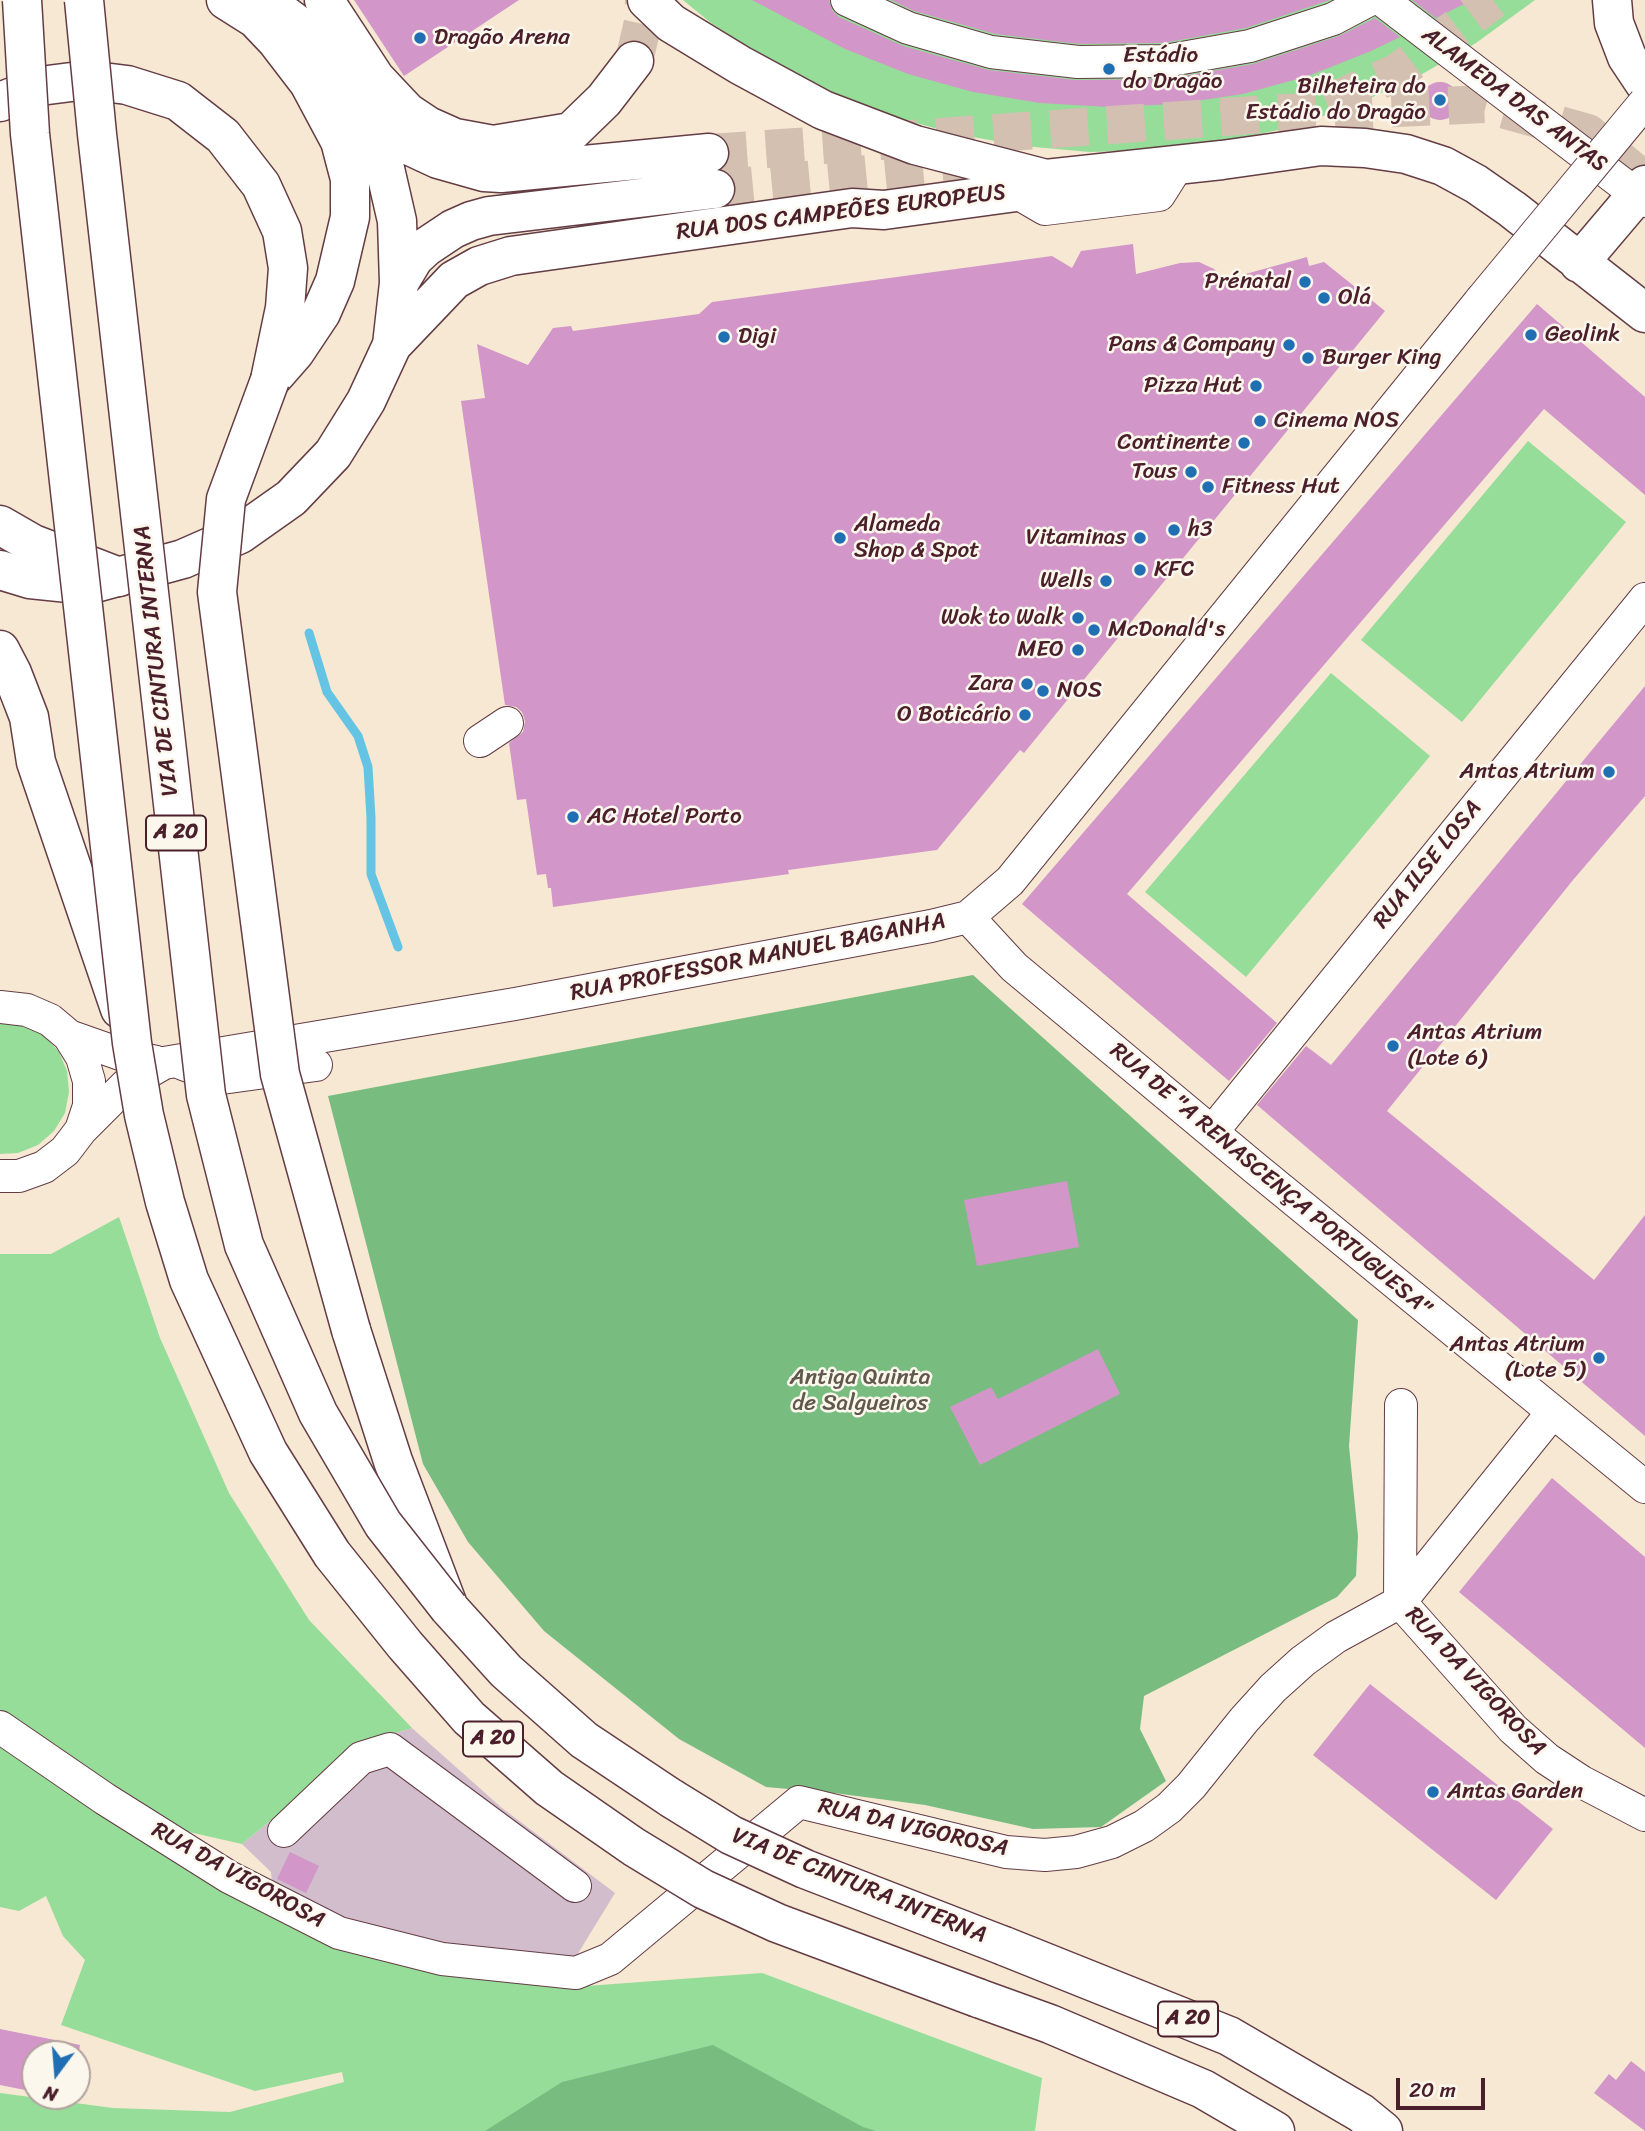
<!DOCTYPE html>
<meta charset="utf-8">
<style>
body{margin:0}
#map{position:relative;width:1645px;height:2131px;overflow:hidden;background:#f6e8d3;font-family:Sriracha,sans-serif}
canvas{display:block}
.north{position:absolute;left:21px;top:2040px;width:70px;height:70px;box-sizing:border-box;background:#fbf7ec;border:2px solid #b4a19f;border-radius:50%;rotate:196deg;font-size:19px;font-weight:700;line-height:28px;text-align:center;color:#4a1f2b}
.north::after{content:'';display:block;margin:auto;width:24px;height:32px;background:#1f6fb2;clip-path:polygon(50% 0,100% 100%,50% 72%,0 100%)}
.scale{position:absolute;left:1396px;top:2078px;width:89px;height:32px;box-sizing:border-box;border:4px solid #4a1f2b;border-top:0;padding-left:9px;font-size:21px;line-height:24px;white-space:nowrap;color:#4a1f2b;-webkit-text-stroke:5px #fbf7ec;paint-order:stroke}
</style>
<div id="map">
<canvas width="1645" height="2131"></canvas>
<div class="north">N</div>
<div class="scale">20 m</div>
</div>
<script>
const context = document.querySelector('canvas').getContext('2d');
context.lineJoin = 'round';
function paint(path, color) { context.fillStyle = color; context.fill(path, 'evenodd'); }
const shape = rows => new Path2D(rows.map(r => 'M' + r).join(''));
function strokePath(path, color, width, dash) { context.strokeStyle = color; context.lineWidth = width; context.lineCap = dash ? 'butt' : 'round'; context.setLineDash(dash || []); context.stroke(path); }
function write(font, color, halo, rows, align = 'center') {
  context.font = font + ' Sriracha,sans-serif'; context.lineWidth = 5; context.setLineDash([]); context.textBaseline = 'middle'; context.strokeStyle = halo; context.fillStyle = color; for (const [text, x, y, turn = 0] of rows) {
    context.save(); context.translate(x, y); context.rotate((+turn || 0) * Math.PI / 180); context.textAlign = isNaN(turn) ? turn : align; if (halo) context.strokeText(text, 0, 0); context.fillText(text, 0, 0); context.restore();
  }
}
const industrial = shape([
 [412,1728,502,1808,615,1893,574,1960,449,1947,347,1918,272,1883,271,1872,242,1844,366,1742]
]);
const green = shape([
 [683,0,1535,0,1476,43,1417,77,1355,105,1291,127,1225,142,1158,150,1090,152,1023,146,956,134,891,116,828,91,768,60,711,23],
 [1528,441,1626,522,1462,722,1361,640],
 [1331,673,1430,756,1246,977,1145,892],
 [0,1022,26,1025,45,1036,59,1052,67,1071,69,1092,65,1113,54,1131,38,1145,18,1153,0,1154],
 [119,1217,160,1338,229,1493,309,1620,412,1728,366,1742,242,1844,167,1827,0,1714,0,1254,51,1254],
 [0,1738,195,1875,333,1946,410,1968,573,1987,762,1973,1042,2078,1035,2131,0,2131,0,2093,113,2108,230,2112,344,2082,342,2072,255,2091,61,2025,85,1960,63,1936,46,1896,19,1911,0,1907]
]);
const forest = shape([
 [973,975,1358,1320,1349,1446,1358,1536,1356,1576,1337,1597,1144,1696,1140,1729,1166,1781,1101,1827,1033,1829,925,1805,834,1793,766,1787,679,1739,544,1631,468,1542,423,1464,328,1096],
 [713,2045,863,2127,876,2131,485,2131,562,2082]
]);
const stream = shape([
 [309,633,327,692,358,736,368,767,371,818,371,874,398,947]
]);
const building = shape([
 [354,0,519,0,404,76],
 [752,0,829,0,832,10,839,17,903,46,989,70,1076,80,1165,79,1253,64,1339,36,1375,18,1400,37,1371,51,1308,76,1243,94,1176,104,1108,107,1040,103,973,92,908,74,845,49],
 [891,0,1330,0,1246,28,1163,43,1079,44,995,34,914,11],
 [1412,0,1472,0,1436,18],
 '1421 101a19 19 0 1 1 38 0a19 19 0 1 1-38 0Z',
 [1133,244,1136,274,1180,263,1199,262,1214,269,1224,280,1307,257,1309,266,1324,262,1385,311,1024,753,1020,750,937,850,788,870,789,874,553,907,551,888,548,888,546,874,537,875,526,799,517,800,509,743,523,732,525,721,522,712,516,707,505,705,461,401,485,398,477,344,528,365,553,328,571,326,573,331,699,314,712,302,1052,256,1072,268,1081,251],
 [1537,304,1645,397,1645,495,1544,409,1127,894,1277,1023,1229,1081,1022,904],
 [1645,686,1645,796,1573,880,1387,1111,1594,1280,1645,1215,1645,1436,1257,1105,1306,1046,1331,1065],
 [1067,1181,1079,1247,977,1266,964,1200],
 [1098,1349,1120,1394,980,1465,950,1407,991,1387,998,1399],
 [1552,1478,1645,1557,1645,1748,1459,1592],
 [1370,1684,1553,1829,1496,1900,1313,1755],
 [290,1852,319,1866,306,1893,277,1879],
 [0,2029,80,2045,77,2062,77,2054,35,2054,35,2092,0,2085],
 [1631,2061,1645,2072,1645,2131,1594,2093,1609,2074,1616,2080]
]);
const majorTunnel = shape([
 [1327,104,1398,72,1493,0],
 [709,153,1268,114,1484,104,1588,133,1645,181],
 [715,189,981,163]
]);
const highwayTunnel = shape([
 [634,61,643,22,644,0]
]);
const minor = shape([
 [847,0,908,28,991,52,1078,62,1165,61,1250,46,1333,19,1369,0],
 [1382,0,1645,201],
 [1016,192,1045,209,1159,195,1178,165],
 [480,741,507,723],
 [968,917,1014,967,1255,1168,1645,1487],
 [0,1007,27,1010,50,1020,69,1036,82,1057,89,1081,89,1106,81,1130,65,1151,44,1167,19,1176,0,1176],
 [69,1036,123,1055,156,1062],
 [183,1064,222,1078,316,1065],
 [81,1130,126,1085,164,1063,515,1004,931,926,968,917,1010,881,1481,300],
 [1212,1132,1645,599],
 [1400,1602,1513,1729,1547,1759,1582,1782,1645,1815],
 [1400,1602,1401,1405],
 [0,1727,105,1799,229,1877,339,1933,442,1959,576,1973,610,1959,799,1802,1006,1852,1045,1855,1076,1852,1112,1842,1144,1826,1169,1808,1191,1786,1244,1720,1273,1688,1303,1661,1336,1637,1400,1602,1552,1413],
 [284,1831,361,1758,390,1749,575,1886]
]);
const major = shape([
 [647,0,671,23,740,65,823,110,915,145,1046,179],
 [1612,0,1614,23,1627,57,1645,84],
 [364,109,410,146,438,159,484,172,501,173,709,153],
 [1579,263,1645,185],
 [399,283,414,258,426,247,453,229,471,221,489,216,715,189],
 [392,345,454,280,479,266,511,256,852,208,884,210,1016,192,1046,179,1222,160,1321,146,1365,148,1406,154,1443,166,1476,184,1512,209,1645,313],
 [0,570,30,579,88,585,183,559,240,534,291,498,333,454,366,401,392,345,399,283,397,221,383,160,357,103,324,52,294,22,264,0]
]);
const highway = shape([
 [226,0,256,19,276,40,309,83,340,141,350,179,350,217,335,281,321,313,295,352,274,376],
 [324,0,375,78,407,112,428,126,455,138,493,145,571,132,604,100,634,61],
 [0,102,40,86,87,80,127,85,178,101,223,136,261,185,282,231,288,268,285,308,270,380],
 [0,525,33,544,119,577],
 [0,650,12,673,29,717,36,762,120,1009],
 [351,1330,393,1461,449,1608,506,1671,584,1740,671,1798],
 [1004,1946,1229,2036,1361,2113,1383,2131],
 [978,1998,1050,2024,1203,2089,1275,2131]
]);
const minorBridge = shape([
 [1481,300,1645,102]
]);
const highwayBridge = shape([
 [22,0,30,134,132,1043,144,1115,165,1202,189,1280,268,1452,332,1554,405,1645,469,1718,549,1788,634,1847,703,1889,777,1923,978,1998],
 [84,0,97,134,206,1095,244,1245,318,1413,383,1524,449,1608],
 [270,380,226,499,217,592,280,1074,351,1330],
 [671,1798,731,1835,805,1869,1004,1946]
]);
const markers = [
 [420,38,7,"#1f6fb2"],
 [1109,69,7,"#1f6fb2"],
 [1440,100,7,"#1f6fb2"],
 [1305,282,7,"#1f6fb2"],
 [1324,298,7,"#1f6fb2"],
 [1531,335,7,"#1f6fb2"],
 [724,337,7,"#1f6fb2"],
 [1289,345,7,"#1f6fb2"],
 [1308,358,7,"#1f6fb2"],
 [1256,386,7,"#1f6fb2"],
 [1260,421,7,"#1f6fb2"],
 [1244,443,7,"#1f6fb2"],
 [1191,472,7,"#1f6fb2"],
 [1208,487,7,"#1f6fb2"],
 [1174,530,7,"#1f6fb2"],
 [840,538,7,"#1f6fb2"],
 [1140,538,7,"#1f6fb2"],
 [1140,570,7,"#1f6fb2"],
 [1106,581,7,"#1f6fb2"],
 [1078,618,7,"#1f6fb2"],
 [1094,630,7,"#1f6fb2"],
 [1078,650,7,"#1f6fb2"],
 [1027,684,7,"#1f6fb2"],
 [1043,691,7,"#1f6fb2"],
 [1025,715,7,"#1f6fb2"],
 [1609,772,7,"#1f6fb2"],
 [573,817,7,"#1f6fb2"],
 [1393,1046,7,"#1f6fb2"],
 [1599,1358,7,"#1f6fb2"],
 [1433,1792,7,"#1f6fb2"]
];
const shields = [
 [176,833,60],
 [493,1739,60],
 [1188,2019,60]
];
const shieldNames = [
 ["A 20",176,833],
 ["A 20",493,1739],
 ["A 20",1188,2019]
];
const poiNames = [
 ["Dragão Arena",434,38],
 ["Estádio",1123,56],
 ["do Dragão",1123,82],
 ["Bilheteira do",1426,87,"right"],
 ["Estádio do Dragão",1426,113,"right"],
 ["Prénatal",1291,282,"right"],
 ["Olá",1338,298],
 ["Geolink",1545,335],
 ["Digi",738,337],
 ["Pans & Company",1275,345,"right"],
 ["Burger King",1322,358],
 ["Pizza Hut",1242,386,"right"],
 ["Cinema NOS",1274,421],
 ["Continente",1230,443,"right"],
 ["Tous",1177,472,"right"],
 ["Fitness Hut",1222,487],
 ["Alameda",854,525],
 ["Shop & Spot",854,551],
 ["h3",1188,530],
 ["Vitaminas",1126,538,"right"],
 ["KFC",1154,570],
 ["Wells",1092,581,"right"],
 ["Wok to Walk",1064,618,"right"],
 ["McDonald's",1108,630],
 ["MEO",1064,650,"right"],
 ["Zara",1013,684,"right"],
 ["NOS",1057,691],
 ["O Boticário",1011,715,"right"],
 ["Antas Atrium",1595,772,"right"],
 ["AC Hotel Porto",587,817],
 ["Antas Atrium",1407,1033],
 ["(Lote 6)",1407,1059],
 ["Antas Atrium",1585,1345,"right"],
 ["(Lote 5)",1585,1371,"right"],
 ["Antas Garden",1447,1792]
];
const streetNames = [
 ["ALAMEDA DAS ANTAS",1514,100,37],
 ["RUA DOS CAMPEÕES EUROPEUS",841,213,-7],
 ["VIA DE CINTURA INTERNA",157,661,-96],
 ["RUA ILSE LOSA",1428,865,-51],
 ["RUA PROFESSOR MANUEL BAGANHA",758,958,-11],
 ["RUA DE \"A RENASCENÇA PORTUGUESA\"",1270,1180,40],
 ["RUA DA VIGOROSA",1475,1682,47],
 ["RUA DA VIGOROSA",913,1828,13],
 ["RUA DA VIGOROSA",238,1876,29],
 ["VIA DE CINTURA INTERNA",859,1886,22]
];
const parkNames = [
 ["Antiga Quinta",860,1378],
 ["de Salgueiros",860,1404]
];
paint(industrial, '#d1bdcb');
paint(green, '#95dd98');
paint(forest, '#78bc80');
strokePath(stream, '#65c4e3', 9);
paint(building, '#d296c8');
strokePath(majorTunnel, '#d4c0b1', 38, [38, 19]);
strokePath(highwayTunnel, '#d4c0b1', 38, [38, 19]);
strokePath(minor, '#643d44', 34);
strokePath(major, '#643d44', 41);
strokePath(highway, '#643d44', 41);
strokePath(minor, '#fff', 32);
strokePath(major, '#fff', 38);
strokePath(highway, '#fff', 38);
strokePath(minorBridge, '#643d44', 34, []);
strokePath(highwayBridge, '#643d44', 41, []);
strokePath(minorBridge, '#fff', 32);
strokePath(highwayBridge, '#fff', 38);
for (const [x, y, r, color] of markers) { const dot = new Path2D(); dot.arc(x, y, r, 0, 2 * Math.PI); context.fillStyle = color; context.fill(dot); strokePath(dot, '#fbf7ec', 2.5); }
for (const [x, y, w] of shields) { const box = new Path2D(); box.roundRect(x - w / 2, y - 17.5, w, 35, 5); context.fillStyle = '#fbf7ec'; context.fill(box); strokePath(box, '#4a1f2b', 2); }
write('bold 21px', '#4a1f2b', null, shieldNames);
write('23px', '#4a1f2b', '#fbf7ec', poiNames, 'left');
write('23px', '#4a1f2b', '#fbf7ec', streetNames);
write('23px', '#60584c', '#fbf7ec', parkNames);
</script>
